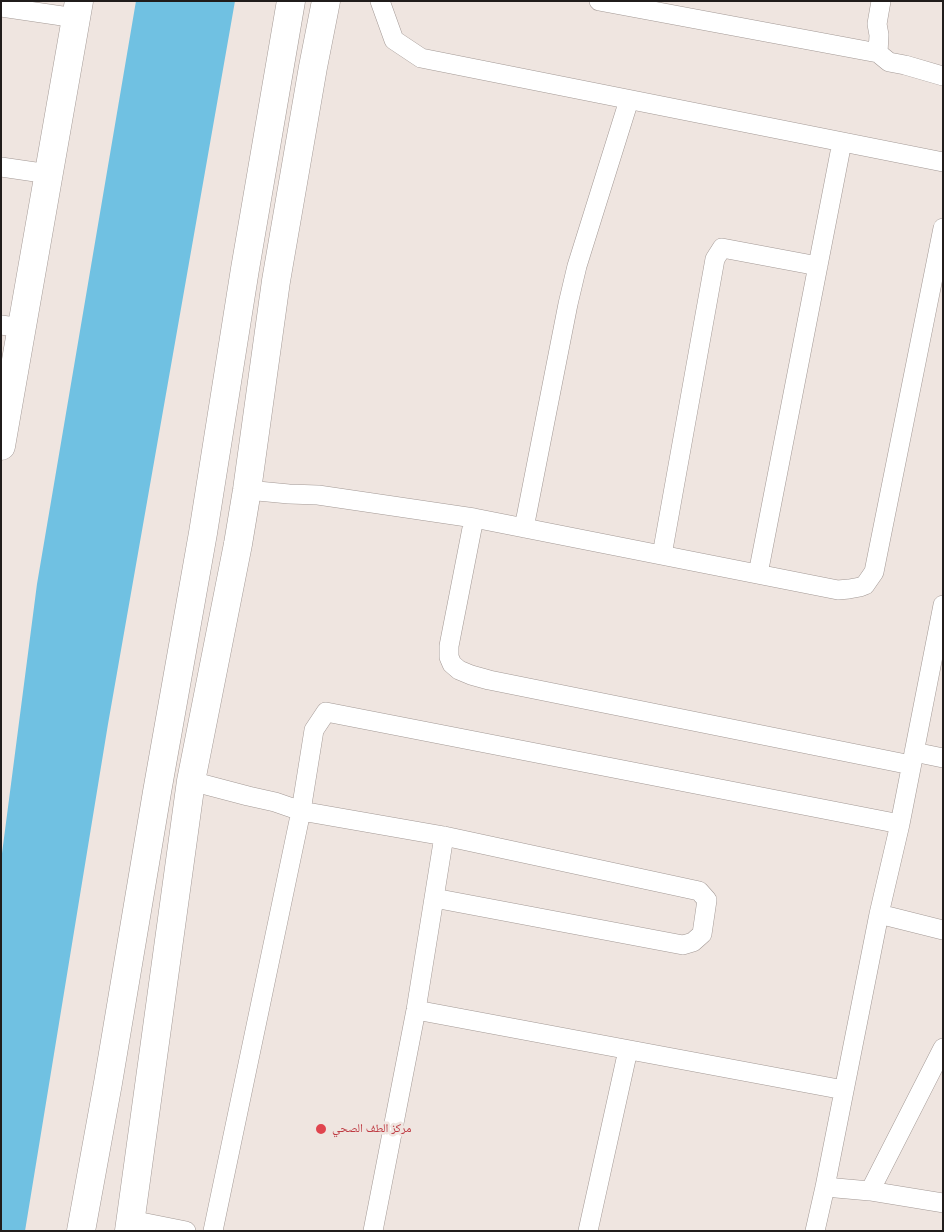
<!DOCTYPE html>
<meta charset="utf-8">
<style>
body{margin:0}
#map{position:relative;width:944px;height:1232px;overflow:hidden;background:#efe5e0;font-family:"Roboto Condensed",sans-serif}
canvas{display:block}
.frame{position:absolute;inset:0;border:2px solid #201c1b;pointer-events:none}
</style>
<div id="map">
<canvas width="944" height="1232"></canvas>
<div class="frame"></div>
</div>
<script>
const context = document.querySelector('canvas').getContext('2d');
context.lineJoin = 'round';
function paint(path, color) { context.fillStyle = color; context.fill(path, 'evenodd'); }
const shape = rows => new Path2D(rows.map(r => 'M' + r).join(''));
function strokePath(path, color, width, dash) { context.strokeStyle = color; context.lineWidth = width; context.lineCap = dash ? 'butt' : 'round'; context.setLineDash(dash || []); context.stroke(path); }
function write(font, color, halo, rows, align = 'center') {
  context.font = font + ' "Roboto Condensed","Noto Naskh Arabic",sans-serif'; context.lineWidth = 5; context.setLineDash([]); context.textBaseline = 'middle'; context.strokeStyle = halo; context.fillStyle = color; for (const [text, x, y, turn = 0] of rows) {
    context.save(); context.translate(x, y); context.rotate((+turn || 0) * Math.PI / 180); context.textAlign = isNaN(turn) ? turn : align; if (halo) context.strokeText(text, 0, 0); context.fillText(text, 0, 0); context.restore();
  }
}
const water = shape([
 [136,1,235,1,108,724,25,1231,1,1231,1,861,37,584]
]);
const street = shape([
 [380,1,394,40,421,58,943,162],
 [599,1,878,53],
 [881,1,877,24,879,35,878,53,889,62,905,65,943,76],
 [1,7,76,18],
 [1,167,49,174],
 [1,325,22,328],
 [247,490,289,494,318,495,474,518,838,590,849,589,860,587,865,585,874,572,943,228],
 [474,518,449,646,449,657,452,664,459,670,471,675,489,680,911,765],
 [524,528,568,304,577,266,629,100],
 [662,555,715,259,722,248,818,266],
 [758,574,842,142],
 [914,752,943,758],
 [191,781,248,796,275,802,301,811,444,836,699,891,707,900,702,934,693,942,683,945,434,898],
 [879,914,943,930],
 [416,1010,844,1090],
 [825,1187,870,1191,943,1203],
 [870,1191,943,1048],
 [131,1220,186,1231],
 [213,1231,301,811,314,730,326,712,900,824],
 [373,1231,416,1010,444,836],
 [588,1231,628,1050],
 [815,1231,825,1187,879,914,900,824,943,605]
]);
const secondary = shape([
 [1,446,79,1],
 [81,1231,108,1083,157,792,203,533,245,269,291,1],
 [129,1231,191,781,238,544,247,490,276,281,313,67,326,1]
]);
const markers = [
 [321,1129,6,"#e0444e"]
];
const healthNames = [
 ["مركز الطف الصحي",332,1129]
];
paint(water, '#70c1e2');
strokePath(street, '#a39995', 20);
strokePath(secondary, '#a39995', 29);
strokePath(street, '#fff', 19);
strokePath(secondary, '#fff', 28);
for (const [x, y, r, color] of markers) { const dot = new Path2D(); dot.arc(x, y, r, 0, 2 * Math.PI); context.fillStyle = color; context.fill(dot); strokePath(dot, '#efe5e0', 2); }
write('12px', '#be3a42', '#efe5e0', healthNames, 'left');
</script>
